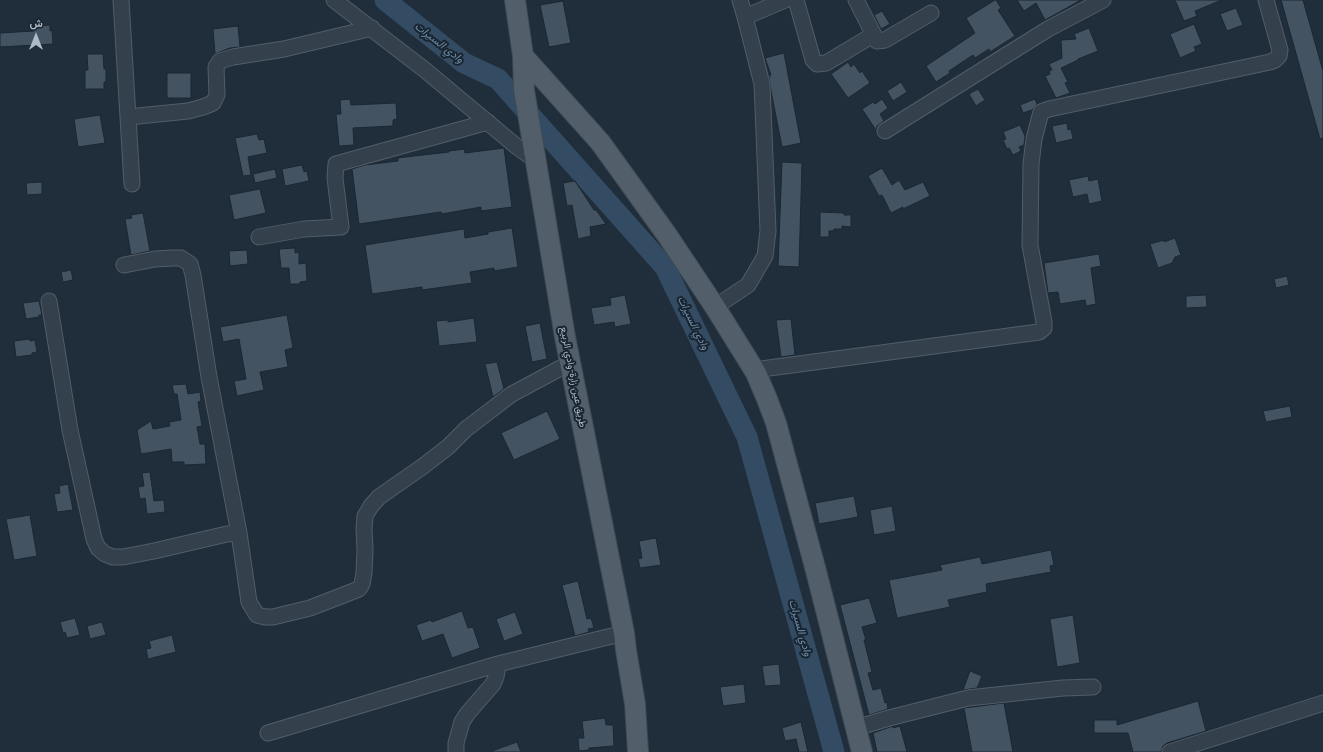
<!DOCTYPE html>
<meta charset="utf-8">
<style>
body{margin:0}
#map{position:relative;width:1323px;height:752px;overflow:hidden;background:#202e3b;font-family:"Fira Sans",Vazirmatn,sans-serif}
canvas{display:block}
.north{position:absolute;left:16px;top:16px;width:40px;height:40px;-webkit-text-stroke:3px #192530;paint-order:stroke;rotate:0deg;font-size:11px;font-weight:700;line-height:16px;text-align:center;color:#afbac7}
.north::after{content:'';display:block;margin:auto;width:14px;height:18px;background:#afbac7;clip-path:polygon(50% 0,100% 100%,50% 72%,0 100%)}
</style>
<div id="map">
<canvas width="1323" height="752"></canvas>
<div class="north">ش</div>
</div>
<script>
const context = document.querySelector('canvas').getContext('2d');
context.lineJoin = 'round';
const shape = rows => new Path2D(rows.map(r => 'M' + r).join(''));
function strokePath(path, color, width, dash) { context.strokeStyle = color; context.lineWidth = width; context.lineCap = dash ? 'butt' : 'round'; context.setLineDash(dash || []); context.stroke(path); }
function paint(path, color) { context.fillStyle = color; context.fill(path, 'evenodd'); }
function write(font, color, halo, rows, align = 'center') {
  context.font = font + ' "Fira Sans",Vazirmatn,sans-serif'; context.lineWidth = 4; context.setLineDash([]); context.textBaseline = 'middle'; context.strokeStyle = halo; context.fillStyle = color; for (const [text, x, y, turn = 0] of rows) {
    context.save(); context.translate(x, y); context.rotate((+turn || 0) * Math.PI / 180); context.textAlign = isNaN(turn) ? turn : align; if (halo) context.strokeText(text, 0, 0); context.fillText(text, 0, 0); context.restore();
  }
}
const river = shape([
 [385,0,464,63,498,79,665,267,747,437,834,752]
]);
const building = shape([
 [995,0,996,0,1001,8,998,10,1015,36,990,52,989,49,975,58,973,55,949,71,950,73,936,82,926,66,975,33,966,18,995,0],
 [1017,0,1081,0,1045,20,1036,3,1024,11,1017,0],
 [1175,0,1222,0,1195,11,1197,16,1184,21,1175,0],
 [1281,0,1303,0,1323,71,1323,138,1320,139,1281,0],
 [563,1,571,43,549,47,540,5,563,1],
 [1236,8,1243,25,1227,31,1220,14,1236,8],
 [882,11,890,24,881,29,874,15,882,11],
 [1194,24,1202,44,1194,47,1196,51,1180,58,1170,34,1194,24],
 [50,25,50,31,52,30,53,44,0,47,0,33,34,31,34,26,50,25],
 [238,26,240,47,230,48,215,54,213,29,238,26],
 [1089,28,1098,51,1078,59,1078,60,1061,68,1068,82,1065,83,1070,93,1056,98,1045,76,1050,74,1049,71,1052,70,1049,64,1062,58,1061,40,1076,39,1074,34,1089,28],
 [784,53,801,143,782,147,771,91,769,75,771,75,765,58,784,53],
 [87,54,103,54,104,69,106,69,106,82,104,82,104,89,85,89,85,70,88,70,87,54],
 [848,62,851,67,854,64,860,73,862,71,870,83,848,98,831,74,848,62],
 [167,73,191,73,191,98,167,98,167,73],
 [901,82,907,92,893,101,887,91,901,82],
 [978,89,985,100,976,106,969,94,978,89],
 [350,99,351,105,396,103,397,119,393,120,393,126,353,128,354,145,339,146,336,114,341,114,340,100,350,99],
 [882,99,888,108,880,114,884,121,877,126,876,130,862,109,873,102,875,104,882,99],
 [1035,99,1037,104,1032,110,1023,113,1020,105,1035,99],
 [100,115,105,143,78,147,74,119,100,115],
 [1067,123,1068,130,1071,129,1073,139,1056,143,1052,126,1067,123],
 [1020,125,1025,136,1024,145,1019,147,1021,151,1013,155,1009,148,1007,149,1003,140,1006,139,1003,132,1020,125],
 [257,134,259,140,264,139,267,153,248,157,251,175,243,176,235,138,257,134],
 [504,148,512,207,481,211,481,207,442,214,441,212,359,224,352,169,365,165,398,161,398,158,414,156,449,152,449,151,464,149,465,153,504,148],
 [782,162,802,163,799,267,778,266,782,162],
 [302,165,304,172,307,171,309,181,285,186,282,169,302,165],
 [882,168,892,185,899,180,905,190,923,182,930,196,903,209,903,207,891,213,882,195,879,196,868,176,882,168],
 [275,169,277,178,255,183,253,174,275,169],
 [1088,176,1089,181,1098,179,1102,201,1089,204,1087,194,1073,197,1069,180,1088,176],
 [575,181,594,210,596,210,606,224,590,227,591,236,578,239,572,205,567,206,563,183,575,181],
 [42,182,42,194,27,195,26,183,42,182],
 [260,189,266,213,234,220,229,195,260,189],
 [820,212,844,213,844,215,851,215,851,227,842,226,842,229,834,229,833,231,829,231,829,237,820,237,820,212],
 [143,213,150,251,131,255,125,219,132,218,131,215,143,213],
 [512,228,518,267,494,271,494,268,470,272,472,283,422,290,422,287,372,294,365,245,464,229,465,238,488,234,488,232,512,228],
 [1175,238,1181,255,1175,257,1172,263,1158,268,1150,244,1164,240,1164,242,1175,238],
 [295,248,295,253,299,252,299,264,306,263,307,281,300,282,300,284,290,284,289,268,281,268,279,249,295,248],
 [247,250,248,264,230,266,229,251,247,250],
 [1099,254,1101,266,1091,268,1096,304,1086,306,1085,300,1060,304,1058,292,1048,293,1044,263,1099,254],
 [71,270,73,280,63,282,61,272,71,270],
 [1287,276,1289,285,1276,288,1274,279,1287,276],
 [625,295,631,324,615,327,614,322,594,325,591,308,611,305,610,298,625,295],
 [1206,295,1207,307,1186,308,1186,296,1206,295],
 [39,301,42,315,39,315,39,317,26,319,23,303,39,301],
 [287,315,293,348,285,350,288,367,260,372,264,390,237,396,234,381,246,379,239,339,223,342,220,327,287,315],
 [474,318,477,342,439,346,436,321,448,320,448,322,474,318],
 [791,319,795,355,781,357,776,320,791,319],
 [540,323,547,359,532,362,525,326,540,323],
 [30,339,30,341,35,340,37,352,32,353,32,355,16,357,14,341,30,339],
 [497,362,504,389,493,397,485,364,497,362],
 [186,384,188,394,200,392,201,401,198,402,202,426,197,427,200,444,205,444,206,464,184,465,184,462,172,462,171,449,141,454,137,430,151,421,153,429,170,426,169,422,181,420,177,394,174,394,172,385,186,384],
 [1290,406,1292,417,1266,422,1263,411,1290,406],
 [547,411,560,439,514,460,501,433,547,411],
 [150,472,154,501,164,500,165,512,147,514,145,498,140,499,138,487,144,486,142,473,150,472],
 [68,484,73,510,57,512,54,494,60,493,59,486,68,484],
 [854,496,858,517,819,524,815,503,854,496],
 [892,506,896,531,874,535,870,510,892,506],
 [30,515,37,556,14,560,6,519,30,515],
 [656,538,661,565,640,568,638,559,642,558,639,541,656,538],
 [1051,550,1054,565,1050,566,1051,572,986,584,987,592,948,600,950,607,897,618,889,580,942,570,940,565,980,557,982,564,1051,550],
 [578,581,587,619,591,618,594,628,588,629,589,632,575,636,562,585,578,581],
 [869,598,877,623,862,627,866,640,864,640,872,672,868,673,873,690,881,688,885,703,887,702,888,709,869,715,840,605,869,598],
 [462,611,468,628,473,627,480,648,452,658,443,634,422,641,416,625,431,620,432,622,462,611],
 [515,612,523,634,504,641,496,619,515,612],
 [1073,615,1080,663,1057,667,1050,619,1073,615],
 [75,618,80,635,67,638,65,632,63,633,60,622,75,618],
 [102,622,106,635,90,639,87,626,102,622],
 [172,635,176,652,148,659,146,649,151,648,149,641,172,635],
 [779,664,781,685,765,686,762,666,779,664],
 [970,671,982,676,977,688,963,690,970,671],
 [744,684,746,703,723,706,720,687,744,684],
 [1198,701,1206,731,1167,743,1163,746,1161,752,1133,752,1128,733,1094,733,1094,720,1117,720,1117,725,1198,701],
 [1004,703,1013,752,972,752,964,708,1004,703],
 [605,718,606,725,613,725,614,746,589,748,589,750,579,751,578,738,584,738,582,721,605,718],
 [801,722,808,752,799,752,796,739,785,741,782,728,801,722],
 [893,726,893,728,900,726,907,752,877,752,873,733,893,726],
 [517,742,521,752,493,752,492,751,517,742]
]);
const minor = shape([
 [121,0,132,184],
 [334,0,425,70,516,146,535,160],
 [796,0,813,60,817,64,826,63,873,35],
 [856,0,877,41,885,40,931,13],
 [745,17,785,0],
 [128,117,188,111,203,107,213,103,217,95,216,67,220,61,233,57,284,49,372,28],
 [885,131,1048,29,1103,0],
 [259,237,304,229,341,227,335,178,336,164,488,122],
 [124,265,155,259,173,258,181,258,190,264,193,275,209,377,239,533,249,602,257,615,265,617,273,617,310,608,359,589,362,584,364,573,365,550,364,529,365,516,371,506,379,497,422,467,448,447,466,429,512,394,570,363],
 [49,301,70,430,94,539,98,548,105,554,113,557,123,557,154,551,227,534,239,533],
 [715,307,748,285,765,256,768,231,762,84,745,17,740,0],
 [754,370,1039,332,1044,328,1044,322,1030,245,1031,164,1034,139,1041,112,1049,109,1270,62,1275,60,1279,56,1280,50,1266,0],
 [856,728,889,718,968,698,1063,688,1093,687],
 [268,733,498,664,624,633],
 [456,752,456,743,462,722,467,714,493,684,496,677,498,664],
 [1170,752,1323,703]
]);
const major = shape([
 [515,0,523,56,524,90,565,337,624,633,626,650,635,704,638,752],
 [523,56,600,142,667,235,715,307,756,373,767,399,776,423,816,571,862,752]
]);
const streetNames = [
 ["طريق عين زارة-وادي الربيع",573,377,79]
];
const waterNames = [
 ["وادي السيرات",439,43,38],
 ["وادي السيرات",693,323,64],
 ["وادي السيرات",800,628,74]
];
strokePath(river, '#334b63', 21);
paint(building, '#445362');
strokePath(building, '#1b2732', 1);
strokePath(minor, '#525d69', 17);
strokePath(major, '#3d4954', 22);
strokePath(minor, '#34404b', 15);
strokePath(major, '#525f6b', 20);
write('10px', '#afbac7', '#192530', streetNames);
write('italic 11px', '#6e8eac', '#192530', waterNames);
</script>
